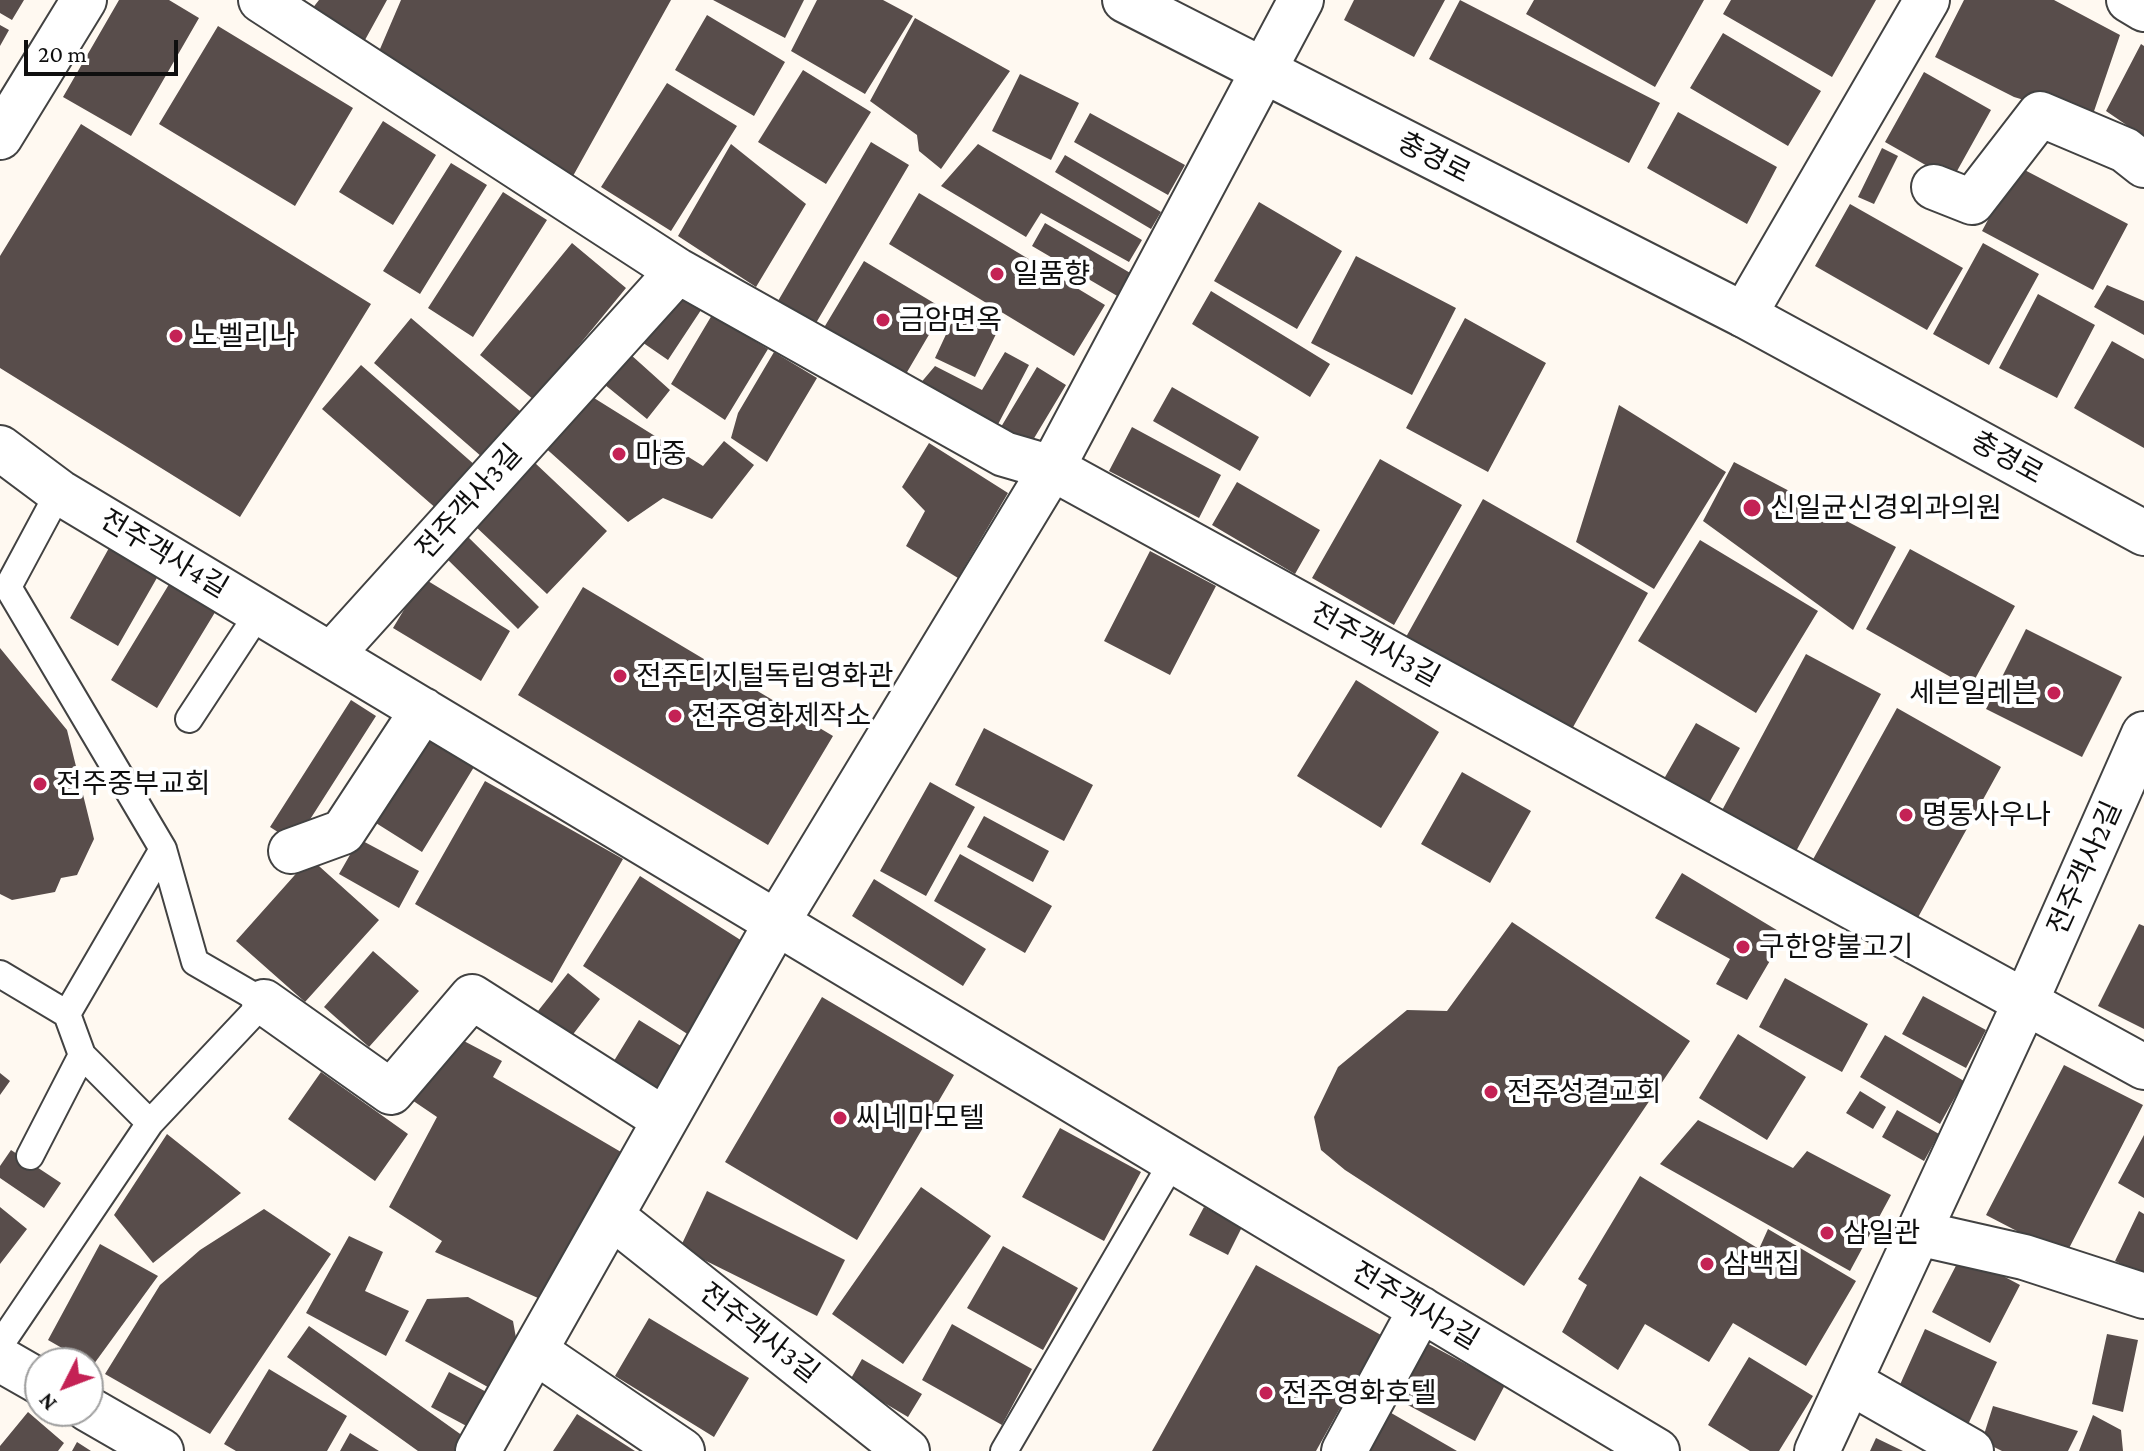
<!DOCTYPE html>
<meta charset="utf-8">
<style>
body{margin:0}
#map{position:relative;width:2144px;height:1451px;overflow:hidden;background:#fff9f1;font-family:"Crimson Pro",serif}
canvas{display:block}
.north{position:absolute;left:24px;top:1347px;width:80px;height:80px;box-sizing:border-box;background:#fff;border:2px solid #9f9f9f;border-radius:50%;rotate:228deg;font-size:22px;font-weight:700;line-height:32px;text-align:center;color:#0f0f0f}
.north::after{content:'';display:block;margin:auto;width:28px;height:36px;background:#c42255;clip-path:polygon(50% 0,100% 100%,50% 72%,0 100%)}
.scale{position:absolute;left:24px;top:40px;width:154px;height:36px;box-sizing:border-box;border:4px solid #0f0f0f;border-top:0;padding-left:10px;font-size:24px;line-height:28px;white-space:nowrap;color:#0f0f0f;-webkit-text-stroke:6px #fff;paint-order:stroke}
</style>
<div id="map">
<canvas width="2144" height="1451"></canvas>
<div class="north">N</div>
<div class="scale">20 m</div>
</div>
<script>
const context = document.querySelector('canvas').getContext('2d');
context.lineJoin = 'round';
function paint(path, color) { context.fillStyle = color; context.fill(path, 'evenodd'); }
const shape = rows => new Path2D(rows.map(r => 'M' + r).join(''));
function strokePath(path, color, width, dash) { context.strokeStyle = color; context.lineWidth = width; context.lineCap = dash ? 'butt' : 'round'; context.setLineDash(dash || []); context.stroke(path); }
function write(font, color, halo, rows, align = 'center') {
  context.font = font + ' "Crimson Pro","Noto Sans KR",serif'; context.lineWidth = 8; context.setLineDash([]); context.textBaseline = 'middle'; context.strokeStyle = halo; context.fillStyle = color; for (const [text, x, y, turn = 0] of rows) {
    context.save(); context.translate(x, y); context.rotate((+turn || 0) * Math.PI / 180); context.textAlign = isNaN(turn) ? turn : align; if (halo) context.strokeText(text, 0, 0); context.fillText(text, 0, 0); context.restore();
  }
}
const building = shape([
 [0,0,24,0,12,20,0,13],
 [119,0,169,0,199,18,131,136,63,97],
 [319,0,387,0,360,49,308,14],
 [401,0,671,0,573,176,374,63],
 [713,0,804,0,785,38],
 [817,0,883,0,913,16,865,94,791,51],
 [1354,0,1445,0,1414,57,1344,20],
 [1460,0,1660,103,1629,163,1429,59],
 [1534,0,1704,0,1655,87,1526,14],
 [1731,0,1876,0,1832,77,1723,14],
 [1964,0,2054,0,2120,35,2091,120,2014,97,1935,57],
 [707,15,785,62,754,116,675,70],
 [915,18,1010,71,941,169,919,151,917,135,870,101],
 [0,25,9,30,0,46],
 [218,26,353,108,295,206,159,124],
 [1723,33,1821,91,1788,146,1690,88],
 [2141,44,2144,46,2144,137,2106,111],
 [803,70,871,112,826,184,758,142],
 [1924,72,1991,110,1952,180,1885,142],
 [1020,74,1079,103,1051,160,992,131],
 [667,83,737,126,671,231,601,187],
 [1678,112,1777,167,1747,224,1647,168],
 [1090,113,1185,165,1168,195,1074,142],
 [383,121,436,155,393,225,339,192],
 [81,124,371,304,240,517,0,368,0,256],
 [871,142,909,165,816,323,778,301],
 [731,144,806,204,756,287,678,236],
 [978,144,1142,240,1129,262,1041,213,1026,237,941,186],
 [1882,148,1898,156,1874,204,1858,197],
 [1065,155,1161,212,1151,229,1055,172],
 [451,163,487,185,420,294,383,271],
 [2017,166,2128,224,2093,290,1982,231],
 [503,192,547,220,473,337,428,308],
 [919,193,1105,305,1074,356,889,244],
 [1259,202,1342,251,1297,329,1214,281],
 [1850,204,1963,268,1927,330,1815,266],
 [1045,223,1132,274,1119,297,1032,246],
 [572,243,626,288,534,400,480,355],
 [1983,243,2039,274,1989,365,1933,334],
 [1356,256,1456,308,1412,395,1311,343],
 [864,261,944,309,903,379,822,331],
 [2107,285,2144,301,2144,335,2094,307],
 [675,288,703,307,668,360,639,340],
 [1211,291,1330,364,1310,397,1192,324],
 [2038,294,2095,325,2057,398,1999,368],
 [956,313,997,332,975,377,935,358],
 [712,315,768,349,725,420,671,384],
 [411,318,521,412,482,457,374,363],
 [1465,318,1546,363,1488,472,1406,428],
 [2112,341,2144,359,2144,448,2074,408],
 [620,345,670,390,647,419,594,376],
 [774,352,817,378,767,462,731,438,738,413],
 [1005,352,1029,365,994,432,919,385,935,366,982,390],
 [361,365,476,466,438,510,322,409],
 [1037,367,1066,385,1030,445,1001,427],
 [1172,387,1259,437,1240,471,1153,421],
 [586,393,703,466,724,441,754,465,712,519,663,498,628,522,541,444],
 [1619,405,1726,472,1654,589,1576,542],
 [1132,427,1221,475,1199,518,1109,471],
 [929,443,1008,493,958,578,906,546,925,511,902,487],
 [1380,459,1462,505,1394,625,1312,578],
 [534,462,607,531,547,594,474,525],
 [1734,462,1896,547,1853,630,1703,521],
 [1237,482,1320,530,1295,574,1212,525],
 [1483,499,1648,593,1572,729,1406,637],
 [464,533,539,607,518,629,443,555],
 [1700,540,1818,611,1756,713,1638,641],
 [109,548,158,576,118,646,70,618],
 [1910,549,2015,606,1970,688,1866,629],
 [1150,551,1216,586,1170,675,1104,641],
 [423,578,510,631,481,681,393,628],
 [171,581,217,609,157,708,111,680],
 [583,587,833,736,768,845,518,695],
 [2026,629,2122,677,2082,757,1986,709],
 [0,648,67,730,94,839,77,875,61,878,55,892,12,900,0,894],
 [1806,654,1881,694,1794,855,1719,816],
 [1356,680,1439,732,1381,828,1297,776],
 [351,700,376,716,295,843,270,827],
 [1897,708,2001,767,1916,921,1811,863],
 [1696,723,1740,748,1705,810,1661,784],
 [984,728,1093,785,1064,841,955,785],
 [420,734,474,767,422,852,368,818],
 [1462,772,1531,811,1490,883,1421,844],
 [485,781,623,859,552,983,415,904],
 [930,782,975,807,926,896,880,871],
 [984,816,1049,851,1033,882,967,847],
 [359,839,419,871,399,908,339,874],
 [960,854,1052,906,1025,953,934,901],
 [310,858,379,920,305,1002,236,941],
 [1682,873,1785,935,1747,1000,1716,984,1730,959,1655,918],
 [640,876,750,946,692,1037,583,966],
 [874,879,986,949,963,986,852,916],
 [1512,922,1690,1041,1524,1286,1345,1170,1321,1150,1314,1117,1338,1067,1407,1010,1447,1011],
 [2139,924,2144,926,2144,1029,2098,1006],
 [373,951,419,991,369,1047,324,1007],
 [568,973,600,999,571,1037,538,1011],
 [1785,978,1868,1024,1842,1072,1759,1027],
 [1923,996,1986,1030,1966,1068,1902,1034],
 [822,997,954,1075,857,1240,725,1162],
 [639,1020,689,1051,659,1100,609,1069],
 [1738,1034,1806,1077,1767,1140,1699,1098],
 [1885,1035,1964,1081,1940,1124,1860,1077],
 [462,1040,502,1061,493,1077,621,1152,538,1298,435,1252,442,1241,389,1207,437,1117,406,1096],
 [2064,1065,2143,1105,2065,1256,1986,1215],
 [321,1072,408,1134,375,1181,288,1119],
 [0,1073,10,1081,0,1095],
 [1860,1091,1886,1107,1873,1129,1846,1113],
 [1897,1110,1939,1134,1924,1161,1882,1137],
 [1698,1120,1793,1168,1807,1151,1891,1195,1850,1271,1660,1164],
 [1060,1128,1141,1172,1104,1241,1022,1197],
 [167,1134,241,1193,153,1263,114,1215],
 [2144,1135,2144,1198,2118,1183],
 [11,1150,61,1183,44,1208,0,1178,0,1166],
 [1640,1176,1759,1249,1768,1229,1856,1281,1806,1366,1733,1323,1709,1362,1645,1324,1618,1370,1562,1332,1587,1285,1578,1279],
 [921,1187,991,1236,903,1364,832,1314],
 [707,1191,845,1260,817,1316,680,1248],
 [0,1207,27,1229,0,1264],
 [1204,1207,1242,1227,1228,1255,1189,1235],
 [264,1209,331,1254,210,1434,105,1374,160,1285,200,1250],
 [2139,1211,2144,1214,2144,1275,2115,1261],
 [349,1236,383,1252,365,1291,409,1311,386,1356,306,1313],
 [100,1244,158,1276,91,1368,88,1363,48,1340],
 [1003,1246,1078,1288,1043,1350,967,1308],
 [1962,1254,2020,1285,1990,1343,1932,1312],
 [1256,1265,1381,1335,1316,1451,1152,1451],
 [468,1297,513,1321,518,1349,495,1391,405,1341,427,1299],
 [649,1318,749,1378,714,1437,615,1376],
 [952,1324,1032,1369,1002,1425,922,1380],
 [309,1326,470,1441,463,1451,418,1451,287,1357],
 [1925,1329,1997,1362,1965,1431,1894,1398],
 [2107,1334,2138,1340,2123,1412,2092,1404],
 [1423,1341,1505,1385,1475,1441,1393,1397],
 [1749,1357,1813,1396,1779,1451,1750,1451,1708,1425],
 [862,1359,922,1394,908,1417,849,1382],
 [269,1369,347,1416,327,1451,236,1451,224,1444],
 [449,1372,492,1395,474,1430,431,1407],
 [1993,1406,2078,1431,2068,1451,2002,1451,1982,1441],
 [1386,1410,1457,1451,1362,1451],
 [28,1412,64,1443,58,1451,0,1451,0,1446],
 [577,1414,635,1451,553,1451],
 [2093,1415,2121,1430,2123,1451,2079,1451],
 [350,1433,379,1451,340,1451],
 [1876,1438,1903,1451,1870,1451],
 [77,1442,91,1451,72,1451]
]);
const service = shape([
 [189,719,260,611],
 [0,974,67,1014,163,849,8,587,59,492],
 [82,1055,150,1123],
 [30,1156,82,1055,67,1014],
 [0,1345,150,1123,264,1002,195,962,163,849],
 [1004,1451,1173,1161]
]);
const minor = shape([
 [261,0,678,271,1004,454,1052,468,2144,1067],
 [2129,0,2144,9],
 [0,137,84,0],
 [1934,187,1972,202,2040,114,2125,150,2144,165],
 [1744,315,1927,0],
 [0,448,59,492,1657,1451],
 [332,654,678,271],
 [291,851,343,832,423,710],
 [264,1002,391,1092,472,997,665,1120],
 [611,1216,907,1451],
 [1918,1233,2024,1257,2144,1296],
 [535,1351,682,1451],
 [0,1359,40,1382],
 [1850,1382,1971,1451],
 [88,1409,161,1451],
 [478,1451,777,922,1052,468,1301,0],
 [1344,1451,1421,1309],
 [1817,1451,2025,1003,2144,734]
]);
const tertiary = shape([
 [1125,0,1744,315,2144,533]
]);
const markers = [
 [997,274,8,"#c42255"],
 [883,320,8,"#c42255"],
 [176,336,8,"#c42255"],
 [619,454,8,"#c42255"],
 [1752,508,10,"#c42255"],
 [620,676,8,"#c42255"],
 [2054,693,8,"#c42255"],
 [675,716,8,"#c42255"],
 [40,784,8,"#c42255"],
 [1906,815,8,"#c42255"],
 [1743,947,8,"#c42255"],
 [1491,1092,8,"#c42255"],
 [840,1118,8,"#c42255"],
 [1827,1233,8,"#c42255"],
 [1707,1264,8,"#c42255"],
 [1266,1393,8,"#c42255"]
];
const streetNames = [
 ["충경로",1434,158,27],
 ["충경로",2007,458,29],
 ["전주객사3길",469,502,-48],
 ["전주객사4길",164,554,31],
 ["전주객사3길",1375,645,29],
 ["전주객사2길",2085,868,-66],
 ["전주객사2길",1415,1306,31],
 ["전주객사3길",759,1333,38]
];
const poiNames = [
 ["일품향",1013,274],
 ["금암면옥",899,320],
 ["노벨리나",192,336],
 ["마중",635,454],
 ["신일균신경외과의원",1770,508],
 ["전주디지털독립영화관",636,676],
 ["세븐일레븐",2038,693,"right"],
 ["전주영화제작소",691,716],
 ["전주중부교회",56,784],
 ["명동사우나",1922,815],
 ["구한양불고기",1759,947],
 ["전주성결교회",1507,1092],
 ["씨네마모텔",856,1118],
 ["삼일관",1843,1233],
 ["삼백집",1723,1264],
 ["전주영화호텔",1282,1393]
];
paint(building, '#584d4b');
strokePath(service, '#424242', 30);
strokePath(minor, '#424242', 48);
strokePath(tertiary, '#424242', 48);
strokePath(service, '#fff', 26);
strokePath(minor, '#fff', 44);
strokePath(tertiary, '#fff', 44);
for (const [x, y, r, color] of markers) { const dot = new Path2D(); dot.arc(x, y, r, 0, 2 * Math.PI); context.fillStyle = color; context.fill(dot); strokePath(dot, '#fff', 3); }
write('28px', '#0f0f0f', '#fff', streetNames);
write('28px', '#0f0f0f', '#fff', poiNames, 'left');
</script>
